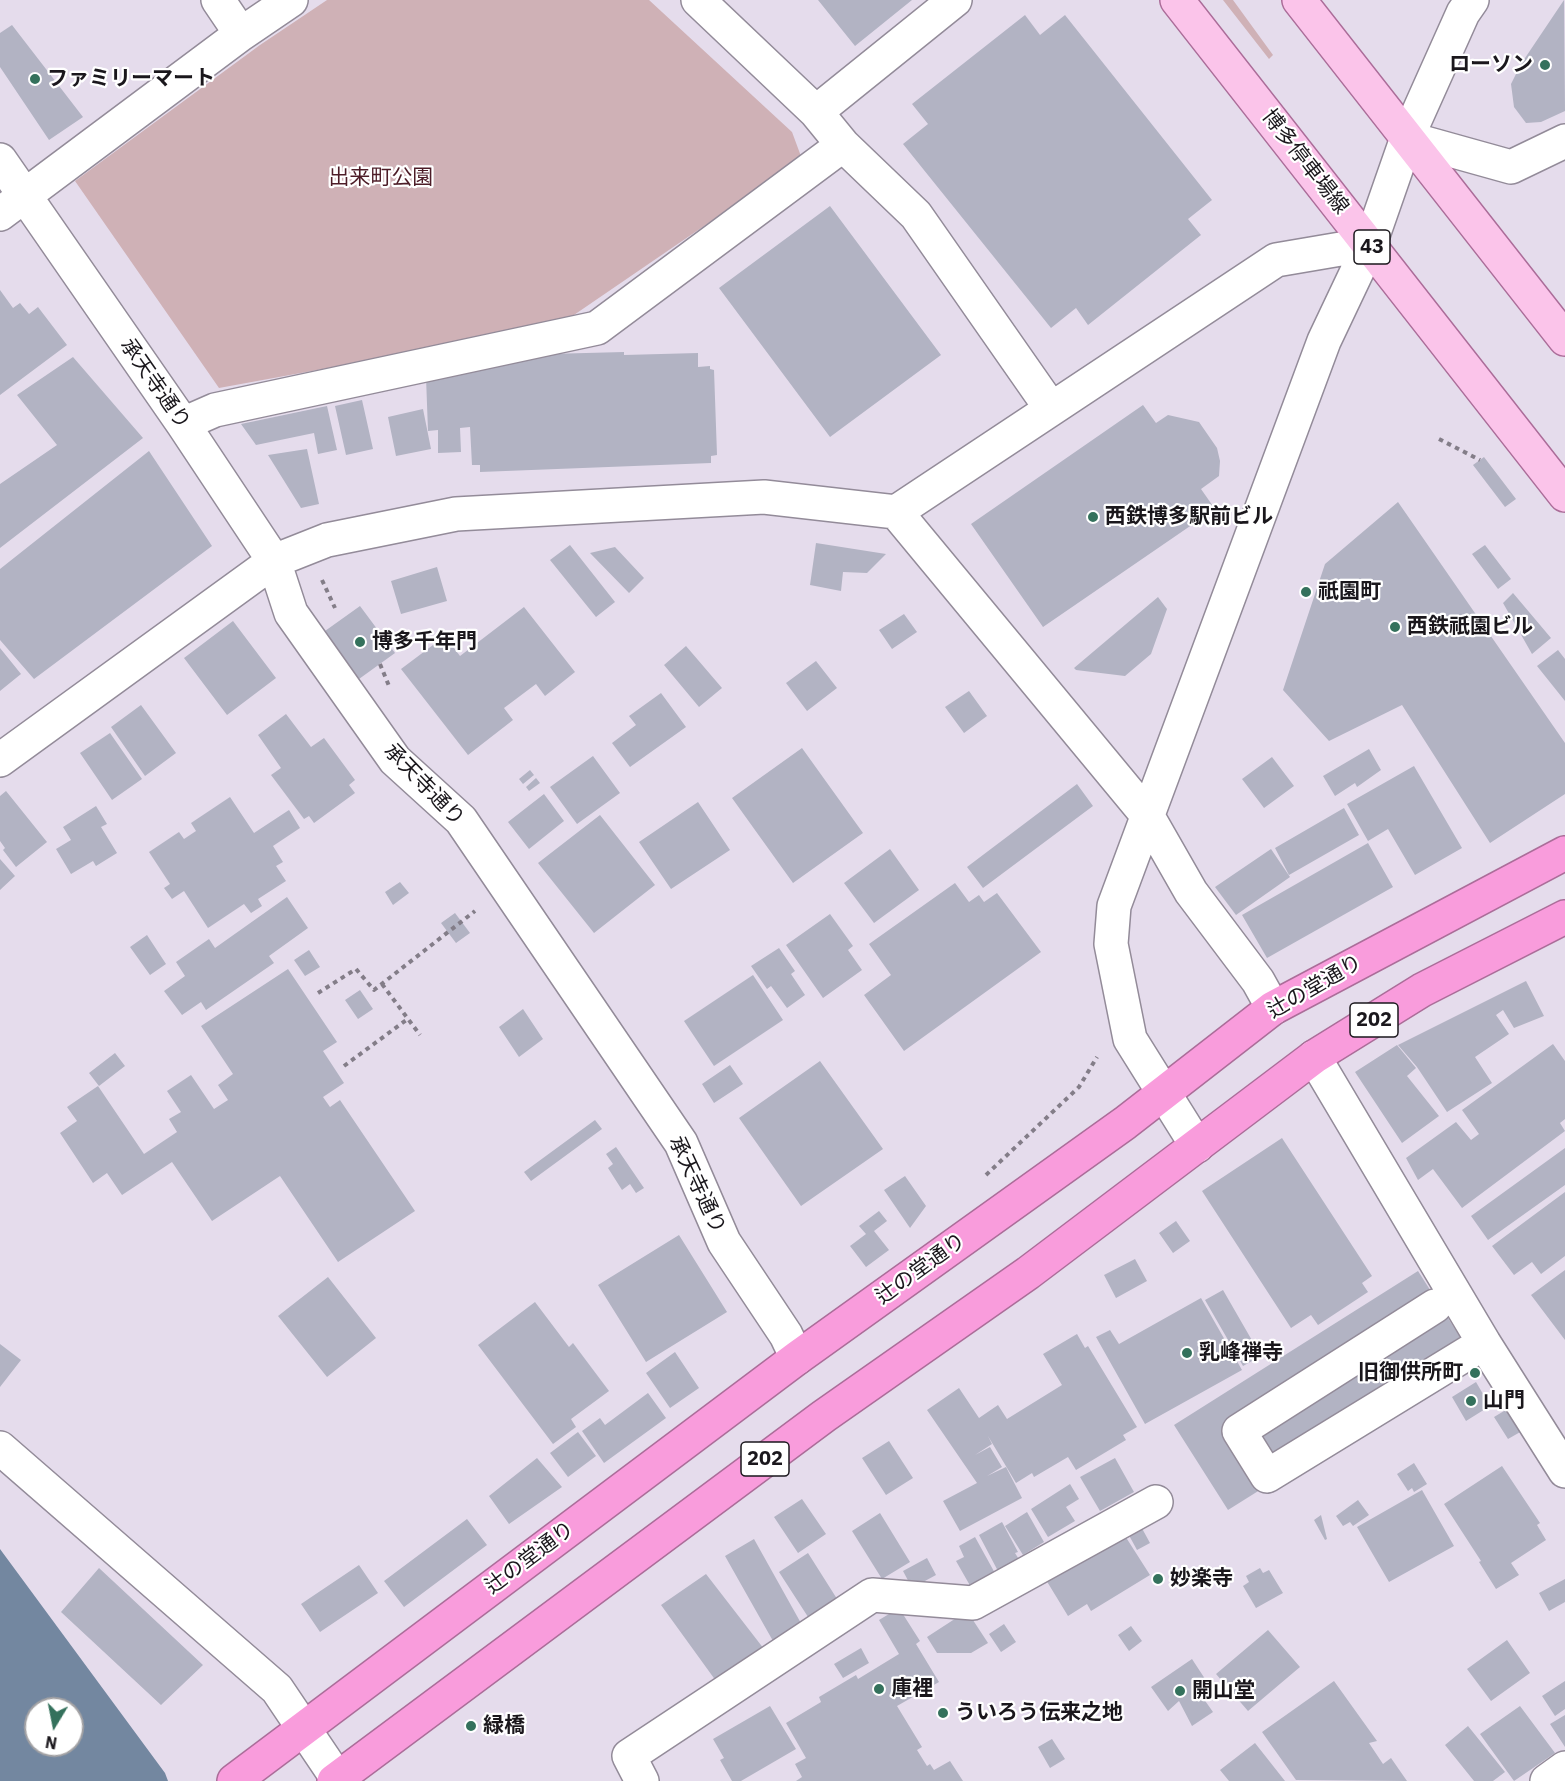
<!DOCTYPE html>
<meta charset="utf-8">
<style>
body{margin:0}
#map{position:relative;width:1565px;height:1781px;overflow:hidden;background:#e5dcec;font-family:"IBM Plex Sans",sans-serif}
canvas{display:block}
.north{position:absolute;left:24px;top:1697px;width:60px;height:60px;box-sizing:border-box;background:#fff;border:2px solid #a3a2a4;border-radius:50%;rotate:190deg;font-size:16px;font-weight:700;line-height:24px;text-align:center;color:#1a171c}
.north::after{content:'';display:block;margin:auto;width:21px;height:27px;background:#34715c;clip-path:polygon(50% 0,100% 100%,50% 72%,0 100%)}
</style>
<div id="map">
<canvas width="1565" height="1781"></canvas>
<div class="north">N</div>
</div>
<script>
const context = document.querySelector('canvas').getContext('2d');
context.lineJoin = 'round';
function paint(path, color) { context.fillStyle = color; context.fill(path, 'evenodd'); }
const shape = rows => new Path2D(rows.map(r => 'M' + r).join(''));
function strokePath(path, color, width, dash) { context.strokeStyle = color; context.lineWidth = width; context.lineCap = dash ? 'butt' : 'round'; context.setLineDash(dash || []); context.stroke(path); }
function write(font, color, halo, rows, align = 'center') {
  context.font = font + ' "IBM Plex Sans","Noto Sans JP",sans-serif'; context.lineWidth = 4.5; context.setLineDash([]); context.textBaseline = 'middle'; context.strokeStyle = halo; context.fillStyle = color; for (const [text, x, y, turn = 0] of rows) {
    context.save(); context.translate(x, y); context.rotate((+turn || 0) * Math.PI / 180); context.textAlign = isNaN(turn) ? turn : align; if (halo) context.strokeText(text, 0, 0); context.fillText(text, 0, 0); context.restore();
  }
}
const green = shape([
 [327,0,649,0,792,132,802,159,571,317,481,340,219,388,75,181,260,45],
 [1223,0,1233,0,1273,55,1269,59]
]);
const water = shape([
 [0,1549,165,1773,168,1781,0,1781],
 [36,1709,72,1709,72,1745,36,1745]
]);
const building = shape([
 [818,0,912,0,855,46],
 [1564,0,1565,111,1541,122,1526,123,1514,107,1511,84,1521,64],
 [1025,15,1040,35,1065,15,1212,200,1188,219,1201,235,1088,325,1076,308,1051,328,903,144,928,124,912,104],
 [12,25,83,117,49,140,0,67,0,33],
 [830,206,941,355,830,437,719,288],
 [0,290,13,308,20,303,29,314,38,307,67,345,0,395],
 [624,352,624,355,698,353,698,367,710,366,710,369,714,370,717,455,711,456,711,463,480,472,480,465,472,465,470,427,460,428,461,452,438,453,438,430,428,431,426,377,510,355],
 [73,357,143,438,0,548,0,484,57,445,17,395],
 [362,400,373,449,346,455,335,406],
 [1143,405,1156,423,1168,415,1199,422,1217,448,1220,461,1219,476,1201,489,1215,509,1043,627,971,524],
 [327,406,337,450,318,454,314,433,256,445,241,424],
 [423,409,431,449,396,456,388,417],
 [307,449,319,504,301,508,268,455],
 [149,451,212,546,34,679,0,640,0,569],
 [1484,457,1516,499,1505,507,1473,465],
 [1398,502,1565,743,1565,794,1490,843,1402,705,1329,741,1283,690,1325,564],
 [816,543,886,554,867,573,843,572,841,591,810,585],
 [570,545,615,602,596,617,550,560],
 [1485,545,1511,579,1498,589,1472,554],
 [615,547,644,578,629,593,590,553],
 [437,567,447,601,401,614,391,581],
 [1513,593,1551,638,1532,654,1503,603],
 [1158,597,1167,609,1151,654,1125,676,1076,670,1074,668],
 [360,606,395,653,359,679,325,631],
 [524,607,575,672,545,696,536,684,504,708,513,720,468,755,401,669,445,636,460,656],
 [904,614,917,632,892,649,879,630],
 [233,621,276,678,227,715,184,658],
 [686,646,722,688,699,707,664,665],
 [0,648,21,674,0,691],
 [1558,650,1565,659,1565,701,1537,666],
 [816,661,837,688,807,711,786,683],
 [969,691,987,716,964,733,945,707],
 [661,693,686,727,630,767,612,743,636,725,629,716],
 [141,705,176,753,145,776,111,727],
 [286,714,311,747,324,738,355,780,349,785,355,793,314,823,309,816,304,819,271,775,281,768,258,735],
 [110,733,142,779,112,800,80,753],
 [802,748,863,833,793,883,732,798],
 [1369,749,1381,770,1357,787,1355,783,1335,796,1323,776],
 [593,756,620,793,577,824,550,787],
 [1272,757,1294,786,1264,808,1242,779],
 [1414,766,1462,848,1415,875,1388,829,1368,841,1347,804],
 [530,770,534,775,523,784,519,779],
 [536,778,540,783,529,791,526,787],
 [1077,784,1093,806,983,888,967,867],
 [6,791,47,842,16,867,3,850,5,848,0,841,0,796],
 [544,794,564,821,529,849,508,822],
 [230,797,254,833,289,810,300,828,273,846,283,862,276,866,286,881,258,899,262,906,251,913,244,904,208,928,184,891,172,899,164,888,170,884,149,852,179,832,184,839,196,831,191,823],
 [698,802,730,850,671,889,639,842],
 [96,806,107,824,101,827,117,853,96,866,93,861,71,874,56,849,71,840,63,827],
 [1344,808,1359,835,1289,875,1275,848],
 [600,815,655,885,594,933,538,863],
 [1368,843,1393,887,1267,958,1242,915],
 [890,849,919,890,874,923,844,883],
 [1271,849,1290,877,1236,915,1215,887],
 [0,859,15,876,0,890],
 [400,882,409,893,393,905,385,892],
 [955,883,969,902,979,895,984,902,997,893,1041,952,904,1051,864,995,891,975,869,944],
 [287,897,308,928,269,956,274,963,206,1010,201,1002,182,1015,164,991,185,976,176,962,209,939,215,948],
 [455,913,470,933,456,943,441,923],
 [830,914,853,946,848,950,862,970,823,998,786,945],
 [147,935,166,964,150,975,130,947],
 [779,948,795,971,791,974,805,995,787,1008,771,986,767,989,751,966],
 [309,950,320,967,305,976,294,960],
 [288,969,337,1042,323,1051,344,1083,323,1097,330,1107,340,1100,415,1211,338,1262,280,1176,212,1221,172,1162,122,1195,107,1173,93,1183,60,1133,77,1121,67,1107,98,1086,144,1154,177,1132,169,1119,181,1112,167,1091,191,1075,214,1109,228,1100,218,1085,233,1074,201,1026],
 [753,975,783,1020,714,1066,684,1021],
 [1526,981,1544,1016,1514,1028,1503,1010,1496,1015,1509,1034,1475,1057,1492,1083,1447,1112,1417,1067,1398,1045],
 [360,990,373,1009,358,1019,345,1000],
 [523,1009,543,1039,519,1057,499,1027],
 [1553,1044,1565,1061,1565,1119,1560,1123,1565,1131,1462,1208,1433,1169,1418,1180,1406,1158,1456,1122,1471,1140,1479,1134,1462,1110],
 [1397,1045,1416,1068,1407,1076,1439,1116,1402,1143,1355,1072],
 [115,1053,125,1066,99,1086,89,1073],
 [820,1061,883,1149,801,1206,739,1118],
 [730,1065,743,1084,714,1103,702,1084],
 [595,1120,602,1129,531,1181,524,1172],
 [1282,1138,1372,1276,1362,1283,1368,1292,1318,1325,1311,1315,1291,1328,1202,1191],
 [616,1147,644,1188,636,1193,630,1184,622,1190,608,1168,613,1164,606,1154],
 [1565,1148,1565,1185,1488,1240,1471,1216],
 [905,1176,926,1206,910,1228,884,1190],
 [1565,1192,1565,1256,1541,1274,1532,1262,1514,1275,1492,1246],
 [879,1211,887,1221,874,1231,889,1250,866,1267,850,1246,866,1234,859,1226],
 [1176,1221,1190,1241,1173,1253,1159,1233],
 [679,1235,727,1312,646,1362,598,1285],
 [1135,1259,1147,1281,1116,1298,1104,1275],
 [1565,1270,1565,1340,1531,1295],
 [1418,1271,1460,1337,1268,1463,1279,1478,1228,1510,1174,1425],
 [328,1277,376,1338,327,1377,278,1316],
 [1223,1290,1261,1356,1243,1366,1205,1300],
 [1201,1298,1242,1370,1145,1424,1096,1337,1110,1330,1119,1344],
 [535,1302,569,1347,573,1343,609,1391,571,1419,576,1427,553,1444,478,1345],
 [1077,1334,1085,1348,1088,1346,1137,1427,1123,1435,1126,1440,1076,1470,1068,1457,1034,1477,1032,1473,1016,1483,988,1436,992,1444,975,1455,990,1447,1002,1467,987,1476,1006,1467,1022,1498,960,1531,943,1501,977,1483,927,1410,959,1388,979,1418,998,1405,1007,1419,1062,1385,1043,1354],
 [0,1344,21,1360,0,1387],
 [675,1352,699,1388,670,1408,646,1373],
 [1476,1382,1490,1406,1466,1421,1452,1397],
 [648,1393,666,1418,604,1463,582,1431,600,1418,605,1425],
 [1509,1408,1522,1431,1508,1439,1494,1417],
 [578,1432,596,1456,568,1477,550,1453],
 [889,1441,913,1478,886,1495,862,1458],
 [537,1458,562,1487,509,1524,489,1496],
 [1115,1458,1134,1492,1100,1511,1080,1477],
 [1414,1463,1427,1484,1414,1492,1412,1488,1408,1491,1397,1474],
 [1502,1466,1540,1523,1537,1525,1546,1540,1511,1563,1519,1575,1496,1589,1479,1562,1481,1561,1444,1504],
 [1070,1484,1079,1499,1066,1507,1075,1521,1048,1537,1031,1509],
 [1422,1490,1454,1546,1389,1582,1357,1527],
 [802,1499,826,1534,798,1553,774,1517],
 [1358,1500,1369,1515,1353,1526,1350,1522,1343,1526,1336,1516],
 [1027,1512,1044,1542,1023,1555,1005,1526],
 [880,1513,910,1562,882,1579,852,1531],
 [1321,1515,1327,1539,1325,1540,1314,1520],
 [467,1519,487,1545,404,1607,384,1581],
 [1138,1521,1150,1543,1137,1550,1125,1528],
 [1002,1522,1018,1552,1015,1553,1020,1561,999,1573,979,1535],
 [1120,1528,1150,1575,1091,1611,1087,1604,1068,1616,1043,1575],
 [975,1537,996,1575,972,1589,956,1561,964,1557,959,1546],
 [754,1539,802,1625,773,1641,725,1556],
 [808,1553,839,1602,810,1620,779,1572],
 [927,1558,936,1575,912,1588,903,1571],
 [359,1565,378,1593,320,1632,301,1604],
 [99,1568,203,1665,161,1705,61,1612],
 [1260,1568,1263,1573,1269,1570,1283,1593,1256,1608,1243,1586,1249,1582,1246,1576],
 [706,1574,764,1649,716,1681,661,1605],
 [1565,1579,1565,1602,1549,1611,1539,1593],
 [899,1608,920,1641,916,1644,939,1682,897,1706,922,1747,917,1750,927,1766,930,1764,934,1770,950,1761,963,1781,796,1781,802,1777,795,1764,806,1758,786,1723,821,1702,819,1697,856,1675,858,1679,899,1654,879,1620],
 [967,1611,988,1643,971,1653,937,1653,927,1637],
 [1004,1624,1016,1642,1001,1652,989,1634],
 [1131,1626,1142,1641,1129,1651,1118,1635],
 [1268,1630,1300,1667,1248,1711,1216,1674],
 [1507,1640,1530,1673,1491,1701,1467,1669],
 [861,1648,869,1663,843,1678,834,1664],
 [1192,1659,1211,1688,1201,1695,1213,1712,1192,1726,1179,1701,1168,1711,1151,1687],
 [1334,1681,1377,1741,1369,1743,1383,1764,1391,1758,1407,1781,1296,1780,1262,1732],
 [1565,1681,1565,1709,1555,1716,1542,1696],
 [770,1706,796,1749,741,1781,732,1781,720,1760,724,1758,713,1739],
 [1520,1706,1555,1753,1514,1781,1480,1734],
 [1565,1715,1565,1747,1550,1724],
 [1468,1726,1505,1772,1493,1781,1474,1781,1445,1745],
 [1052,1739,1065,1759,1050,1768,1038,1747],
 [1255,1743,1285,1781,1229,1781,1220,1770]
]);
const path = shape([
 [1439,439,1480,460],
 [322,580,335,608],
 [380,664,389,686],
 [382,984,420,1035],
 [318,993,356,969,374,990,475,911],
 [344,1066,409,1018],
 [986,1175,1079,1087,1097,1057]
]);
const minor = shape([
 [218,0,241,34],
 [698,0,816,112,843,145,916,215,1050,407],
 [816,112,955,0],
 [1407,138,1511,167,1565,141],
 [0,160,183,424,274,561,291,613,395,760,461,820,681,1143,724,1242,786,1335,797,1358],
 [0,214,241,34,291,0],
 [183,424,215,410,597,328,843,145],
 [896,512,1276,260,1370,244],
 [0,760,274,561,327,540,456,514,764,497,896,512,1147,815,1191,892,1258,981,1273,1008],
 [1314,1057,1484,1343,1565,1471],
 [1197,1146,1130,1039,1111,944,1114,906,1324,341,1370,244,1407,138,1463,13,1472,0],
 [1435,1306,1239,1431,1267,1476,1484,1343],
 [0,1448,277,1689,339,1781],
 [642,1781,629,1756,872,1595,973,1603,1156,1502],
 [1547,1781,1565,1768]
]);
const major = shape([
 [1177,0,1565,495],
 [1299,0,1565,339]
]);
const highway = shape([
 [234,1781,797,1358,1125,1123,1273,1008,1565,853],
 [334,1781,824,1416,1028,1273,1314,1057,1422,990,1565,917]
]);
const markers = [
 [1545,65,6,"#34715c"],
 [35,79,6,"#34715c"],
 [1093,517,6,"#34715c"],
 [1306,592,6,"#34715c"],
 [1395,627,6,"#34715c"],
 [360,642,6,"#34715c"],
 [1187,1353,6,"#34715c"],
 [1475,1373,6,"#34715c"],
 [1471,1401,6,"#34715c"],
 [1158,1579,6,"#34715c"],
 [879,1689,6,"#34715c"],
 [1180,1691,6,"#34715c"],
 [943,1713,6,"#34715c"],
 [471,1726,6,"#34715c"]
];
const shields = [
 [1372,247,36],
 [1374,1020,48],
 [765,1459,48]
];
const shieldNames = [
 ["43",1372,247],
 ["202",1374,1020],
 ["202",765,1459]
];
const poiNames = [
 ["ローソン",1533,65,"right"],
 ["ファミリーマート",47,79],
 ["西鉄博多駅前ビル",1105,517],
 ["祇園町",1318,592],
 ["西鉄祇園ビル",1407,627],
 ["博多千年門",372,642],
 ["乳峰禅寺",1199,1353],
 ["旧御供所町",1463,1373,"right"],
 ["山門",1483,1401],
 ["妙楽寺",1170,1579],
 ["庫裡",891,1689],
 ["開山堂",1192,1691],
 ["ういろう伝来之地",955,1713],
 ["緑橋",483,1726]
];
const streetNames = [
 ["博多停車場線",1305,162,52],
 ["承天寺通り",155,384,55],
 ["承天寺通り",424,785,46],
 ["辻の堂通り",1315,987,-30],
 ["承天寺通り",697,1185,65],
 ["辻の堂通り",921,1269,-36],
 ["辻の堂通り",530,1558,-37]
];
const parkNames = [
 ["出来町公園",381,178]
];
paint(green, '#cfb1b6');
paint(water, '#7387a0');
paint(building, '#b2b3c3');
strokePath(minor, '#938b99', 36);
strokePath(major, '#ab6d99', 36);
strokePath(highway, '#ab6d99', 36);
strokePath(path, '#837d88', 4, [4.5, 4.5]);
strokePath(minor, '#fff', 33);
strokePath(major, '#fbc4ea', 33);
strokePath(highway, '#f99cdc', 33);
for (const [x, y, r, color] of markers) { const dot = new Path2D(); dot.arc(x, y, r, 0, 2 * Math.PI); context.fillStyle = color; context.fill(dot); strokePath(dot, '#fff', 2); }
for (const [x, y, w] of shields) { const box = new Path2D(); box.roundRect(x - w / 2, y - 17, w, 34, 4.5); context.fillStyle = '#fff'; context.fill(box); strokePath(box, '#1a171c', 1.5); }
write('bold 20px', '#1a171c', null, shieldNames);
write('bold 21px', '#1a171c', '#fff', poiNames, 'left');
write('21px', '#1a171c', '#fff', streetNames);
write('21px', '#4d1c27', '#fff', parkNames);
</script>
